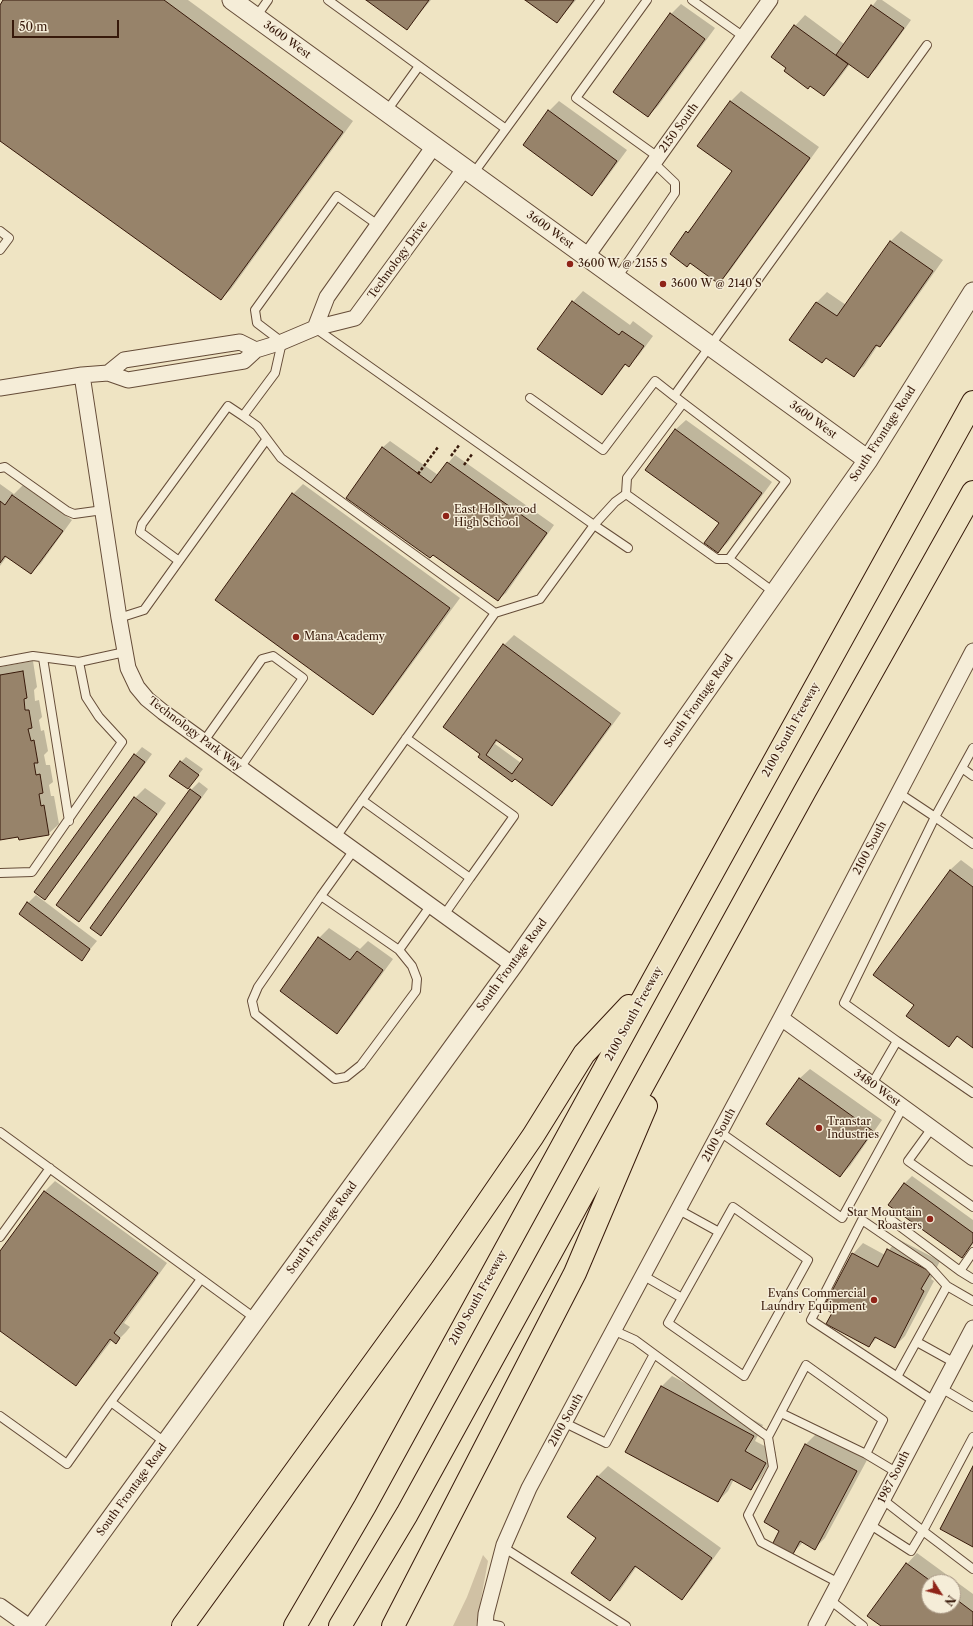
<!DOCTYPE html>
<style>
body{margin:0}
#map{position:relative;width:973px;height:1626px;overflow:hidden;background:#efe4c3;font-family:"Libre Caslon Text",serif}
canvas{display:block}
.north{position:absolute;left:921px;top:1574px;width:40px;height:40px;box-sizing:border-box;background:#f5edd8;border:1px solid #a99886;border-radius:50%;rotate:126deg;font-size:11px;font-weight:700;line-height:16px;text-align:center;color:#37190a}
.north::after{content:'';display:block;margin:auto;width:14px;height:18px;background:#8f2418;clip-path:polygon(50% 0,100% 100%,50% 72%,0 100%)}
.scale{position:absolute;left:12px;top:20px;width:107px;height:18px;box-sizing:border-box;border:2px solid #37190a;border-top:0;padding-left:5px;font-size:12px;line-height:14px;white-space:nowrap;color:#37190a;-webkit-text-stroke:3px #f5edd8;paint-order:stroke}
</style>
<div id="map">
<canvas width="973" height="1626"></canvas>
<div class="north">N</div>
<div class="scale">50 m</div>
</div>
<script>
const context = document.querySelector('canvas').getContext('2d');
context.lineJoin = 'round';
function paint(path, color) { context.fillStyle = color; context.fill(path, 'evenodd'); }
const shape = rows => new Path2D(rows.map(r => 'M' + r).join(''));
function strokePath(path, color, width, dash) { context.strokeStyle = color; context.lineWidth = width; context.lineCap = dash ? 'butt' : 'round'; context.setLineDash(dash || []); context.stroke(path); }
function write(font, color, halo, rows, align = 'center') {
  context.font = font + ' "Libre Caslon Text",serif'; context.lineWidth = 3; context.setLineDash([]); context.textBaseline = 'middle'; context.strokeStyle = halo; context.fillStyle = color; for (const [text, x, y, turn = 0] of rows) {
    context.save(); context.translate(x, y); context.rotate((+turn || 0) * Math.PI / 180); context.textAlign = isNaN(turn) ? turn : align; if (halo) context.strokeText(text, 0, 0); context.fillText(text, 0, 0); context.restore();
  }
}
const green = shape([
 [483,1555,488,1561,476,1626,453,1626,467,1597]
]);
const shadow = shape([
 [5,0,188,0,353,121,231,289,221,299,0,140,0,6],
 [368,0,431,0,407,28],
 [527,0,576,0,557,22],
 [877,0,882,0,911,20,876,69,868,76,850,64,834,85,824,95,772,57,795,26,805,15,844,44],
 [681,4,715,28,658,106,648,116,671,14],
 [741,91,819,147,729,272,719,283,687,232,697,222,733,171,698,146,731,101],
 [559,101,627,150,602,184,592,194,549,111],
 [901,231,943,260,890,335,880,346,878,345,864,366,853,376,827,357,790,340,817,302,827,292,846,305,891,241],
 [583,291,630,325,633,321,653,336,639,355,629,365,626,364,612,383,602,394,573,302],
 [686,420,772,482,728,542,718,552,720,523,675,430],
 [390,441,438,475,455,455,554,525,506,593,498,600,382,448],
 [0,484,14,494,23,485,72,520,41,563,31,573,7,556,0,566],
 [303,484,460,598,383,703,373,714,216,599,293,494],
 [514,635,621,713,562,794,551,804,481,753,504,645],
 [498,740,524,759,521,763,495,744],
 [33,661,37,687,34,690,35,701,39,700,42,717,39,720,41,731,44,730,48,751,44,755,46,765,50,765,53,782,49,785,51,796,54,796,59,824,48,834,0,839,0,667],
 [142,747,152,754,52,891,44,899,135,755],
 [186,757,203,769,188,788,181,762],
 [199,782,208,789,108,927,101,934,191,790],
 [145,788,166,803,89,910,79,920,135,798],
 [961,860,973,869,973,1047,958,1036,949,1046,915,1005,874,975,950,870],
 [36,895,97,941,82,959,28,903],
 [329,928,360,949,368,941,393,959,347,1022,337,1033,281,990,319,938],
 [810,1069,882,1120,850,1166,840,1176,799,1079],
 [912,1176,973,1220,973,1244,962,1257,904,1184],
 [55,1181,167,1263,124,1323,130,1327,126,1332,116,1342,112,1340,86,1374,76,1385,0,1329,0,1253,44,1192],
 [898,1239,940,1261,931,1279,934,1281,905,1336,895,1346,878,1337,869,1346,833,1313,853,1254,863,1243,885,1255],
 [672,1376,763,1425,755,1441,776,1452,761,1478,751,1488,734,1479,728,1491,718,1501,661,1387],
 [816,1434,867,1460,825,1538,815,1548,803,1542,792,1554,781,1530,765,1522,806,1444],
 [608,1466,721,1548,692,1588,682,1599,637,1566,620,1590,610,1600,597,1538,598,1476],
 [917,1553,973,1594,973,1626,883,1626,869,1616,907,1564],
 [929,1582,953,1582,953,1606,929,1606]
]);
const building = shape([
 [3,0,164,0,343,132,221,300,0,141,0,5,3,0],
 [366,0,429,0,407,30,366,0],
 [525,0,574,0,557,23,525,0],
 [871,5,904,28,868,78,836,55,871,5],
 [670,13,705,39,648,117,613,92,670,13],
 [794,25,848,64,824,96,810,86,808,89,784,71,786,68,771,57,794,25],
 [730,101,810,158,719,284,690,263,687,267,670,254,686,231,688,233,732,171,697,146,730,101],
 [548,110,617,161,592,196,523,145,548,110],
 [890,241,933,271,880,347,876,345,854,377,826,358,822,363,789,340,816,302,837,316,890,241],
 [572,301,619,335,622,331,644,346,629,367,625,364,602,395,537,349,572,301],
 [675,429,762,493,718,553,704,543,719,523,645,470,675,429],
 [382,447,431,483,447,462,547,533,498,601,433,555,430,558,346,498,382,447],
 [292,493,450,608,373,715,215,600,292,493],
 [12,495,63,531,31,574,5,556,0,563,0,501,5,505,12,495],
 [503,644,611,724,552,806,515,779,512,782,478,757,480,754,443,727,503,644],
 [496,740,523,759,512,774,486,755,496,740],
 [23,671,27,698,24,699,25,710,29,710,32,728,28,729,31,741,34,740,38,763,34,763,36,775,40,774,43,793,39,794,41,806,44,805,49,835,19,840,18,837,0,840,0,675,23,671],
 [134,754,145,762,45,900,34,892,134,754],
 [180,761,199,775,188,789,169,776,180,761],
 [190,789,201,797,101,936,90,928,190,789],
 [134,797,157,814,79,922,56,905,134,797],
 [950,870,973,887,973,1048,957,1036,949,1047,906,1016,914,1005,873,975,950,870],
 [27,902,90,949,82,961,19,914,27,902],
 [318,937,350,960,357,951,383,970,337,1034,280,991,318,937],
 [799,1078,873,1131,840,1177,766,1124,799,1078],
 [904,1183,973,1233,973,1242,962,1258,888,1205,904,1183],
 [44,1191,158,1273,114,1333,120,1338,116,1344,110,1339,76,1386,0,1331,0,1251,44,1191],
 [887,1249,931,1272,921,1289,924,1291,895,1348,875,1337,869,1347,826,1324,832,1313,823,1308,852,1253,878,1267,887,1249],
 [661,1386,754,1436,745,1451,766,1463,751,1490,731,1479,718,1502,625,1452,661,1386],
 [805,1444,857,1471,815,1550,800,1541,792,1556,772,1545,779,1531,764,1522,805,1444],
 [973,1466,973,1547,940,1529,973,1466],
 [597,1476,712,1558,682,1600,635,1566,610,1601,571,1573,596,1538,567,1517,597,1476],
 [906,1563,932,1582,929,1582,929,1606,953,1606,953,1597,973,1612,973,1626,881,1626,867,1616,906,1563]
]);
const path = shape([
 [451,456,460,444],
 [464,465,473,453],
 [418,474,438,447]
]);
const service = shape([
 [328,0,506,129],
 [647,0,576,98,658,157],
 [692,0,744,37],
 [256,17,268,0],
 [386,112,419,66],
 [473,174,600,0],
 [378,225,337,196,255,310,257,323,282,342,275,373,243,416,257,426,281,458,495,613],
 [0,231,9,238,0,250],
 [617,278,675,193,675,183,654,163],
 [315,328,594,525,540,599,495,613,336,837],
 [530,398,603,450,655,381,674,396],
 [243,416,228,406,142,524,140,532,179,561,266,440],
 [0,468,5,467,67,511,74,514,103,510],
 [626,494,627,478,683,403],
 [628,548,594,525,615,502,626,494,717,559,729,559],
 [775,593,729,559,786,481,674,396,927,45],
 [119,618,144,610,179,561],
 [43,658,69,821],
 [0,662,33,656,79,662,125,652],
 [406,738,514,816,470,878],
 [204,741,262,659,273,656,303,678,240,768],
 [962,768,973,776],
 [899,793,935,817,973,748],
 [362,800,470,878,444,915],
 [354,850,321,896,399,950,431,905],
 [0,873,32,872,122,742,99,717,86,697,79,662],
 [321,896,258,987,252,1001,255,1014,335,1079,346,1077,361,1065,416,991,417,979,412,966,399,950],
 [897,1041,844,1003,935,817,973,844],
 [872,1084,897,1041,973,1093],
 [932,1128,908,1161,973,1207],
 [0,1132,256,1319],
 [720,1132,842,1218,903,1107],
 [679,1210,719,1232,733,1207,808,1260,744,1376,668,1323,719,1232],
 [890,1219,960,1271],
 [0,1237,50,1168],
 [973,1252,960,1271,973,1279],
 [644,1276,682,1298],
 [615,1331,635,1340,654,1354],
 [917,1342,955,1363],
 [898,1375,947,1286],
 [941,1388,973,1407],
 [934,1401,811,1320,862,1220,929,1266,947,1286,973,1301],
 [111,1402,201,1279],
 [0,1416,67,1464,111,1402,166,1443],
 [565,1423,606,1443,654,1354,768,1437,806,1365,883,1420,866,1454,781,1413],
 [768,1437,773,1467,748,1515,761,1542,839,1583],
 [973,1437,923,1531,973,1569],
 [866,1454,896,1472],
 [869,1524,911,1551,923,1531,882,1499],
 [503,1547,626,1626],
 [830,1600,863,1626],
 [485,1623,500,1626]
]);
const minor = shape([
 [587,256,770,0],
 [315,328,327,297,434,146],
 [108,373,124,360,240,342,256,350],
 [82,375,119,618,128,668,137,687,147,699,163,712,513,965],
 [0,388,82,375,108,373,128,380,244,361,256,350,282,342,315,328,355,318,465,168],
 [781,1018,973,1158],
 [0,1606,28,1626],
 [485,1626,486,1614,504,1545,529,1488,781,1018,973,651],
 [816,1626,973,1328]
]);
const tertiary = shape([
 [232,0,868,460],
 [33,1626,513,965,868,460,973,292]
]);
const motorway = shape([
 [183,1626,441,1270,533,1136,584,1054,629,1006],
 [295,1626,365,1506,652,982,973,402],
 [340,1626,407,1514,805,791,973,492],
 [393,1626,575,1273,646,1106]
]);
const markers = [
 [570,264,4,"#8f2418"],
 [663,284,4,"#8f2418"],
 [446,516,4,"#8f2418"],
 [296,637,4,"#8f2418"],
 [819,1128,4,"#8f2418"],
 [930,1219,4,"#8f2418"],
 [874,1300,4,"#8f2418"]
];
const streetNames = [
 ["3600 West",287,40,36],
 ["2150 South",679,128,-54],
 ["3600 West",550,230,36],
 ["Technology Drive",398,260,-54],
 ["3600 West",813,420,36],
 ["South Frontage Road",883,434,-57],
 ["South Frontage Road",699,701,-55],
 ["2100 South Freeway",791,730,-61],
 ["Technology Park Way",195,734,37],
 ["2100 South",870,848,-62],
 ["South Frontage Road",512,965,-54],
 ["2100 South Freeway",634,1014,-61],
 ["3480 West",877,1088,36],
 ["2100 South",719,1135,-62],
 ["South Frontage Road",322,1228,-54],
 ["2100 South Freeway",478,1298,-61],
 ["2100 South",566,1420,-61],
 ["1987 South",894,1477,-63],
 ["South Frontage Road",132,1490,-54]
];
const poiNames = [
 ["3600 W @ 2155 S",578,264],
 ["3600 W @ 2140 S",671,284],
 ["East Hollywood",454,510],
 ["High School",454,523],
 ["Mana Academy",304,637],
 ["Transtar",827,1122],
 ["Industries",827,1135],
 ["Star Mountain",922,1213,"right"],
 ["Roasters",922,1226,"right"],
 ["Evans Commercial",866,1294,"right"],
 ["Laundry Equipment",866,1307,"right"]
];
paint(green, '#d0c1a4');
paint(shadow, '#0003');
paint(building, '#97836a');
strokePath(building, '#37190a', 1);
strokePath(service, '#654c38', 10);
strokePath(minor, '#654c38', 17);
strokePath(tertiary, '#654c38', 21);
strokePath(motorway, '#37190a', 24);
strokePath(path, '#37190a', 2.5, [3, 2]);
strokePath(service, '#f5edd8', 8);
strokePath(minor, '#f5edd8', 15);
strokePath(tertiary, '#f5edd8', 19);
strokePath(motorway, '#efe4c3', 22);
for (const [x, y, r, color] of markers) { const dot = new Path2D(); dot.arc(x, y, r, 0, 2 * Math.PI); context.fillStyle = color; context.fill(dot); strokePath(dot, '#f5edd8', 1.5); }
write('11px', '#37190a', '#f5edd8', streetNames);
write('11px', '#37190a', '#f5edd8', poiNames, 'left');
</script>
